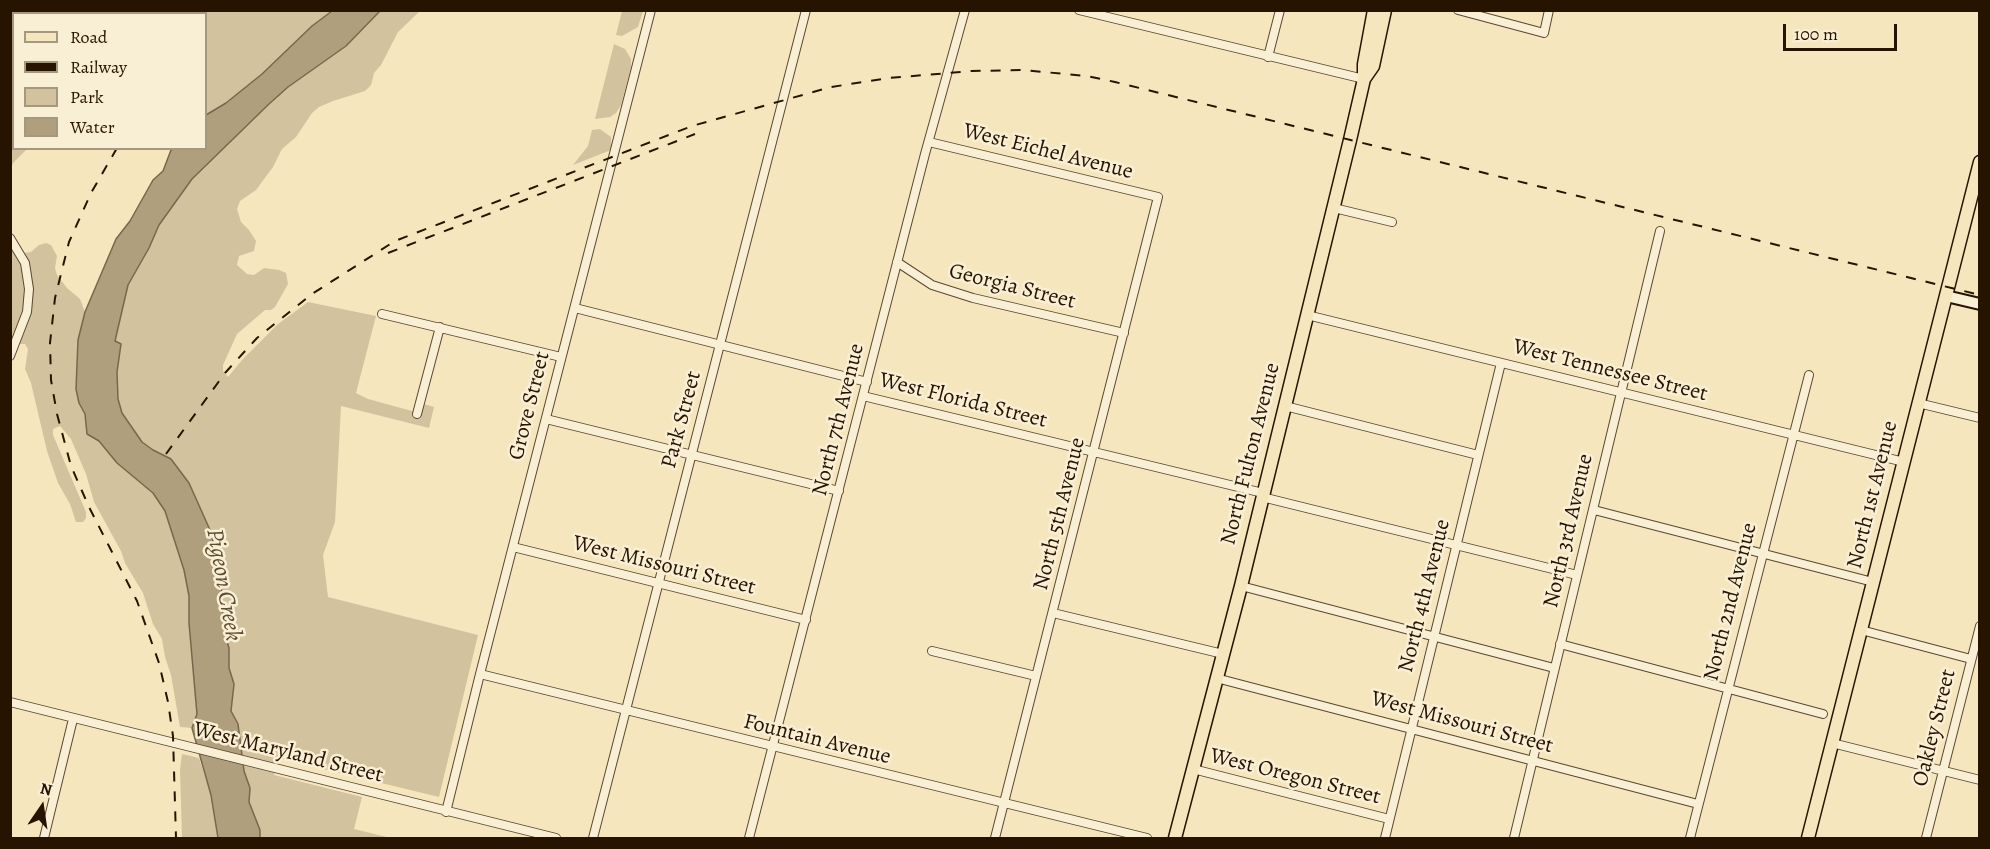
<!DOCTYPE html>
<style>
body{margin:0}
#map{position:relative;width:1990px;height:849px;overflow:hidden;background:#f6e6be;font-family:Alegreya,serif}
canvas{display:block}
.frame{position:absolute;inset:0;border:12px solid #261400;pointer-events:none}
.legend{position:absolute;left:12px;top:12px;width:195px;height:138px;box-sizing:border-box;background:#f9efd5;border:2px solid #a59780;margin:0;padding:8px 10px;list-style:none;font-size:18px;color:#261400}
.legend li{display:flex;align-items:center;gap:12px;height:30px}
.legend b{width:30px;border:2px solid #a59780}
.north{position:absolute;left:12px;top:777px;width:60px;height:60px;-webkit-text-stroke:4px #f9efd5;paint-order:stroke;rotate:13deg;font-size:16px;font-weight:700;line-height:24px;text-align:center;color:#261400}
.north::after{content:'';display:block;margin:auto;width:21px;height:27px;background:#261400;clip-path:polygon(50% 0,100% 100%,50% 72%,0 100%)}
.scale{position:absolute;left:1783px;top:24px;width:114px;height:27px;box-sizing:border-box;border:3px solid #261400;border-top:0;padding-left:8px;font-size:18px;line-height:21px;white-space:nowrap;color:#261400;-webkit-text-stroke:4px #f9efd5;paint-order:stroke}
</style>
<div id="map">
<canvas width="1990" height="849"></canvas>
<div class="frame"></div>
<ul class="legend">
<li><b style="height:8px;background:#f6e6be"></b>Road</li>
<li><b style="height:8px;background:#261400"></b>Railway</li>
<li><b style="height:16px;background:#d3c29e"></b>Park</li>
<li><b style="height:16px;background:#af9f7d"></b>Water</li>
</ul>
<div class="north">N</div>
<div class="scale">100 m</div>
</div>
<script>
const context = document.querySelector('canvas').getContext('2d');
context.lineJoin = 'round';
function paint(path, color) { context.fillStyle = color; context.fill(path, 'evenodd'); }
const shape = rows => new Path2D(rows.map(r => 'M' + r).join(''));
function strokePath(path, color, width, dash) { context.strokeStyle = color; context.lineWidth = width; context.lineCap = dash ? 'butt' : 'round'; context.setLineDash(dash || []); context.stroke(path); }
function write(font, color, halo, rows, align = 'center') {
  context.font = font + ' Alegreya,serif'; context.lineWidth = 5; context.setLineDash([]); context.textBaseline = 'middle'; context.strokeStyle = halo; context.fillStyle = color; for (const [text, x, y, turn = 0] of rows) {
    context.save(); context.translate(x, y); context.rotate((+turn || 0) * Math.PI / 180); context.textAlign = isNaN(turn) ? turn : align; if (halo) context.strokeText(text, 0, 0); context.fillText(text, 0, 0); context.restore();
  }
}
const green = shape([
 [11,11,332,11,312,26,262,74,226,103,206,115,206,14,14,14,14,148,27,149,13,163,11,169],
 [380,11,420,11,398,32,381,65,374,73,371,85,365,91,333,101,319,107,312,113,296,137,282,149,273,167,256,190,240,201,237,209,241,222,249,230,256,241,254,251,239,256,237,265,247,274,254,275,264,268,279,270,286,273,288,284,275,307,271,310,265,310,237,334,223,365,223,371,228,377,242,360,278,324,308,302,376,316,356,393,368,399,412,411,420,410,424,404,434,407,429,428,341,406,335,522,323,555,328,597,478,635,439,797,278,758,274,775,362,797,354,829,391,838,260,838,260,830,249,802,250,788,244,771,238,724,231,711,234,684,229,668,229,648,224,631,220,567,210,530,189,483,171,459,153,450,142,442,122,413,118,399,117,372,120,344,115,341,128,285,149,248,159,225,192,179,269,104,288,87,346,46],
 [622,11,643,11,638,27,622,36,616,35],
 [614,44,625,49,631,59,631,67,621,105,616,113,610,117,595,119],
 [600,129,611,137,611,150,573,165,588,146,592,130],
 [46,243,51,245,57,256,55,268,57,275,67,288,80,299,85,312,78,340,76,389,79,403,85,414,87,434,99,441,117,463,153,493,165,511,184,570,189,596,189,623,197,714,192,728,180,727,171,675,165,657,162,639,153,624,143,593,125,563,121,551,94,502,86,474,71,439,60,426,53,429,53,435,86,512,86,518,83,522,76,522,70,504,58,483,47,451,31,383,25,369,28,349,25,344,11,344,11,251,18,254,31,252,39,245],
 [182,754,199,758,211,795,218,838,182,838,180,770]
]);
const water = shape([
 [332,11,380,11,346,46,288,87,269,104,192,179,159,225,149,248,128,285,115,341,121,344,117,372,118,399,122,413,142,442,153,450,171,459,189,483,210,530,220,567,224,631,229,648,229,668,234,684,231,711,238,724,244,771,250,788,249,802,260,830,260,838,218,838,211,795,192,728,197,714,189,623,189,596,184,570,165,511,153,493,117,463,99,441,87,434,85,414,79,403,76,389,78,340,85,312,116,239,130,221,153,180,163,171,171,150,173,149,206,148,206,115,226,103,262,74,312,26,332,11]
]);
const street = shape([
 [1079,10,1364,79],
 [1458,10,1544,33,1549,10],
 [1268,57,1280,10],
 [929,142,1158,197,995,838],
 [1334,208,1392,222],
 [10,238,25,263,29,289,27,312,10,356],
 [897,262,932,285,973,298,1124,333],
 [575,308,867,382],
 [382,314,561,357],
 [1307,315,1904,462],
 [863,396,1263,493],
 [1918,403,1980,418],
 [1285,406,1478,455],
 [417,414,440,327],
 [546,419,839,491],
 [1262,497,1577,575],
 [1594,510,1873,582],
 [513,547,806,620],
 [1241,586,1554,668],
 [1053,613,1223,654],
 [1861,630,1971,659],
 [1560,644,1823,714],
 [932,651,1036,676],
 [480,674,1147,838],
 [1216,678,1698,804],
 [10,702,556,838],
 [1832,743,1980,780],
 [1193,769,1389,819],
 [446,812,480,674,651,10],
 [44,838,73,719],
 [593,838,806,10],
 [749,838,925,154,965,10],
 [1385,838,1501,363],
 [1514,838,1660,231],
 [1690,838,1809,375],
 [1926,838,1980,626]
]);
const secondary = shape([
 [1946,296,1980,304]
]);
const primary = shape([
 [1364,79,1373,66,1385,10],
 [1175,838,1241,586,1350,140,1364,79,1364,64,1374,10],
 [1808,838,1980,162]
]);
const rail = shape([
 [198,14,200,10],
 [117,148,91,193,69,242,55,298,50,343,51,380,57,414,71,466,89,507,137,601,159,663,168,702,173,736,176,838],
 [388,253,695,134],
 [166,454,225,373,257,338,312,294,395,241,692,126,831,87,889,78,972,71,1022,70,1087,76,1115,82,1980,295]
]);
const streetNames = [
 ["West Eichel Avenue",1048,152,14],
 ["Georgia Street",1012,287,14],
 ["West Tennessee Street",1610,371,14],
 ["West Florida Street",963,401,14],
 ["Grove Street",530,406,-76],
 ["Park Street",682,420,-75],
 ["North 7th Avenue",839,420,-76],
 ["North Fulton Avenue",1251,454,-76],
 ["North 1st Avenue",1873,495,-76],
 ["North 5th Avenue",1060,514,-76],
 ["North 3rd Avenue",1569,531,-77],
 ["West Missouri Street",664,566,14],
 ["North 4th Avenue",1425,596,-76],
 ["North 2nd Avenue",1731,602,-76],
 ["West Missouri Street",1462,723,15],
 ["Oakley Street",1935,728,-76],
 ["Fountain Avenue",817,740,14],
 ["West Maryland Street",288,753,14],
 ["West Oregon Street",1295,777,14]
];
const waterNames = [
 ["Pigeon Creek",223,585,80]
];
paint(green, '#d3c29e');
paint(water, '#af9f7d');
strokePath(water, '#78674b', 1.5);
strokePath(street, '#5a4830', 10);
strokePath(secondary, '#261400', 14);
strokePath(primary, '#261400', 15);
strokePath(street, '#f9efd5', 8);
strokePath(secondary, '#f9efd5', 10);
strokePath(primary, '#f6e6be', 12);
strokePath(rail, '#261400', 2, [10, 10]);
write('22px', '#261400', '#f9efd5', streetNames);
write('italic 24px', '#5d4c32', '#f9efd5', waterNames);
</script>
